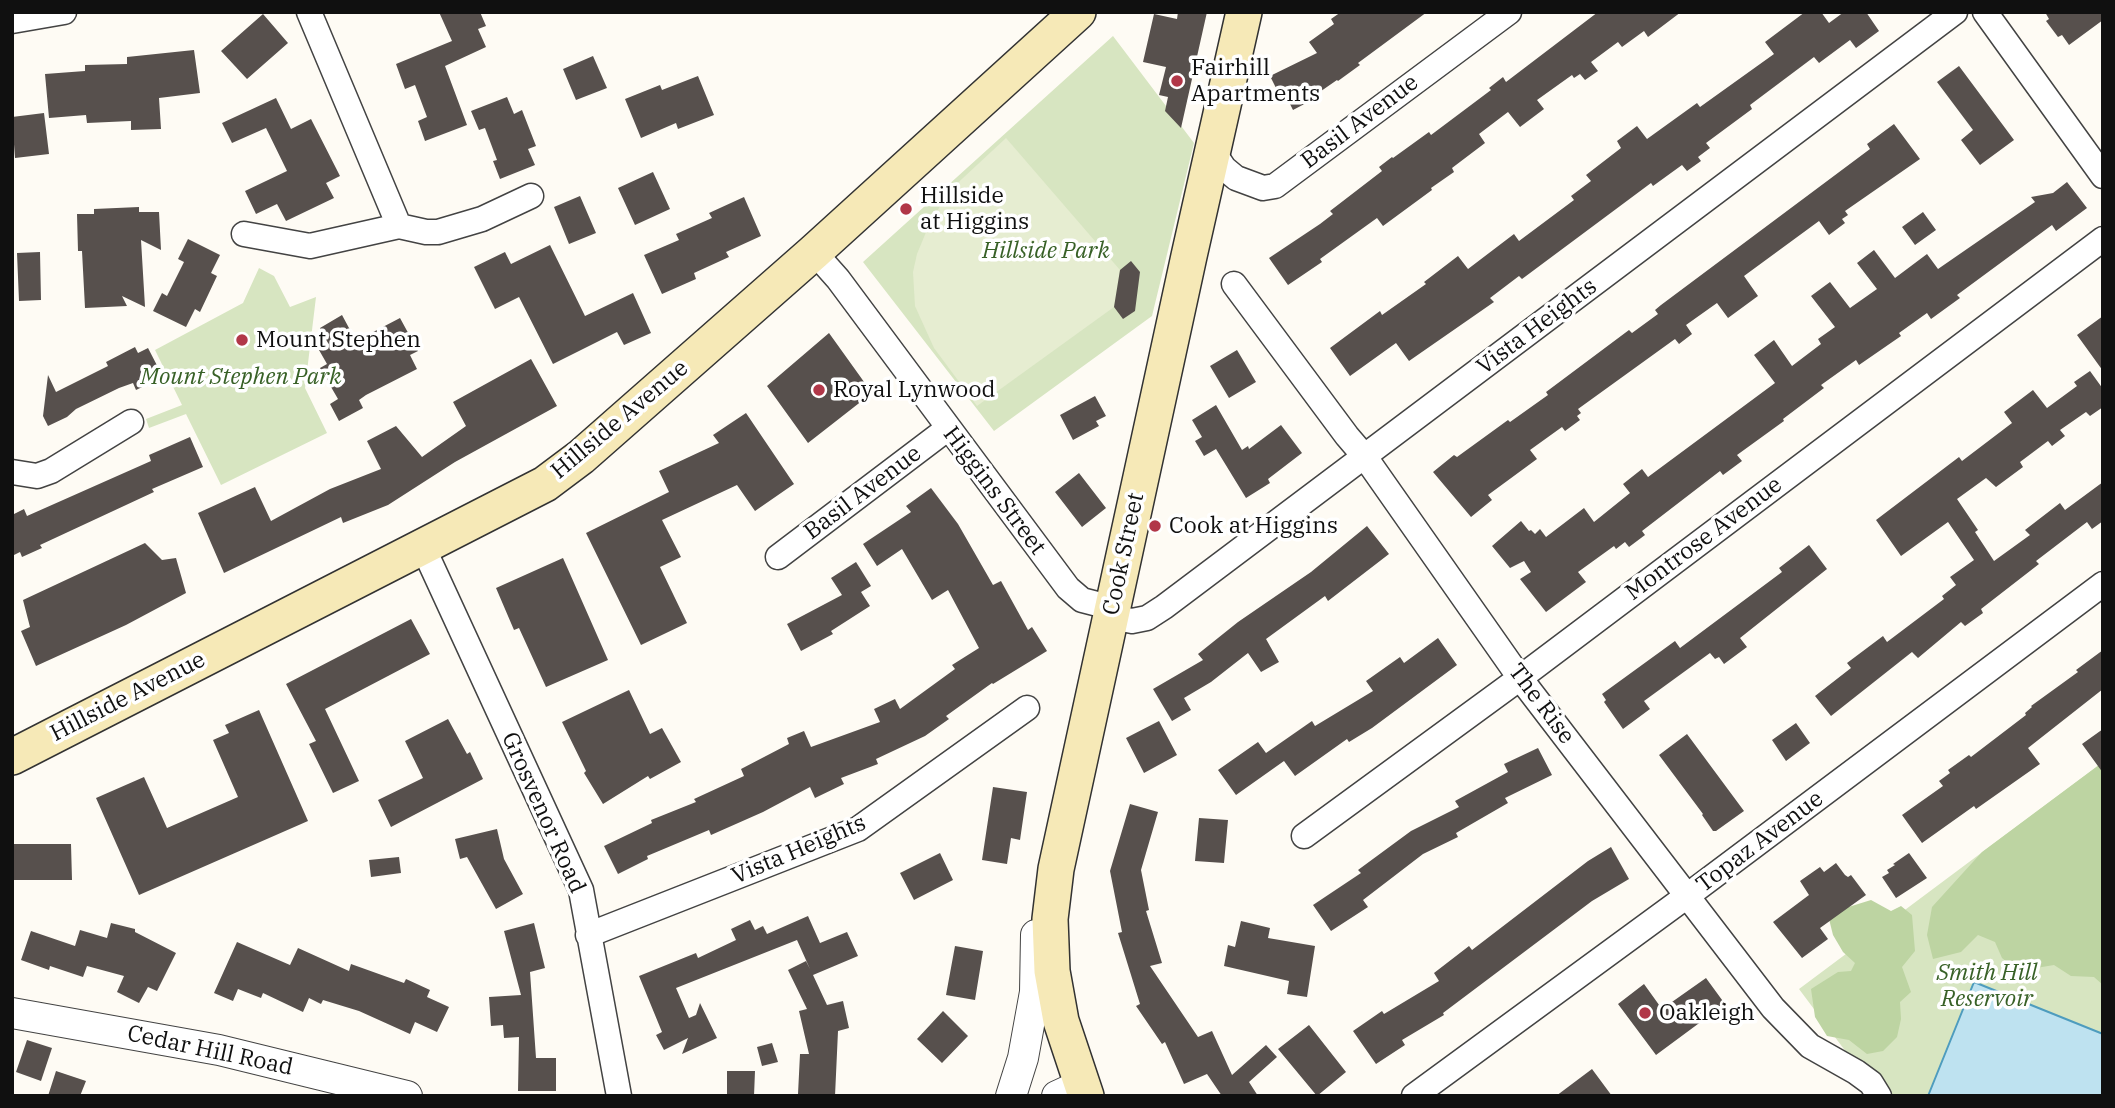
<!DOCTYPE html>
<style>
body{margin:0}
#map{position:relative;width:2115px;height:1108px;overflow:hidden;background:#fefbf4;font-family:"IBM Plex Serif",serif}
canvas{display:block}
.frame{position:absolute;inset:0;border:14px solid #101010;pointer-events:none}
</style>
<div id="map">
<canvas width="2115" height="1108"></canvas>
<div class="frame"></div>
</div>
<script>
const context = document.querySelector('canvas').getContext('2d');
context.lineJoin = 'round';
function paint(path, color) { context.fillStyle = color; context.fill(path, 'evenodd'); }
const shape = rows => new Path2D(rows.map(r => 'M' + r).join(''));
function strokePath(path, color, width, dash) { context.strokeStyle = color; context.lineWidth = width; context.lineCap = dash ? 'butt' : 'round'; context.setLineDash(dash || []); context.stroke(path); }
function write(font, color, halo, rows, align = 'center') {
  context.font = font + ' "IBM Plex Serif",serif'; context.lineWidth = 7; context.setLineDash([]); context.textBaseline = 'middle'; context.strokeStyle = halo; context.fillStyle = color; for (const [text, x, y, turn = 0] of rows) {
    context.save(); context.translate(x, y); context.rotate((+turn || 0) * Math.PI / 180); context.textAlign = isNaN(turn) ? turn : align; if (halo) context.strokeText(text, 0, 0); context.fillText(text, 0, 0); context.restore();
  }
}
const green = shape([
 [1113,36,1194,143,1152,316,994,431,863,262],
 [259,268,274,276,290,307,316,297,305,388,327,433,221,485,186,414,149,428,146,419,182,405,155,350,243,303],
 [2103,762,2103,1096,1879,1096,1799,989]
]);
const forest = shape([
 [2103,762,2103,985,2094,977,2071,976,2054,965,2018,971,2002,958,1995,942,1978,935,1961,952,1933,959,1927,935,1932,907,1982,852],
 [1871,900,1891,911,1901,906,1912,915,1915,951,1902,967,1911,992,1900,1002,1901,1019,1897,1037,1883,1051,1867,1054,1849,1040,1827,1036,1815,1017,1811,989,1838,972,1851,971,1855,963,1843,952,1833,935,1829,919,1842,909]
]);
const pitch = shape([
 [1006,138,1120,270,1114,307,977,406,934,348,915,306,913,272,917,254,929,225,949,191]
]);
const water = shape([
 [1974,982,2103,1034,2103,1096,1928,1096,1974,982]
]);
const building = shape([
 [439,12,480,12,486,26,478,29,486,47,445,66,467,125,425,141,418,121,427,117,415,85,405,89,396,64,452,41],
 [1178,12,1207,12,1181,128,1165,111,1168,97,1159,95,1166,67,1143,62,1154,14,1177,19],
 [1341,12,1427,12,1358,63,1360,65,1338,81,1337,80,1311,98,1312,100,1293,110,1288,100,1283,102,1270,76,1317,53,1309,42,1334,24,1331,19],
 [1598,12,1681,12,1648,37,1644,31,1622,47,1618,42,1591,62,1598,71,1585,80,1580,74,1574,78,1572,75,1537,100,1544,109,1520,127,1508,112,1479,134,1485,143,1452,168,1454,172,1431,188,1432,190,1383,226,1377,218,1320,259,1322,262,1288,285,1269,258,1320,224,1333,214,1330,211,1382,171,1379,167,1392,157,1393,158,1429,132,1431,135,1491,90,1489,88,1503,77,1506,82],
 [1805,12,1821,12,1829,23,1844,12,1866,12,1879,31,1856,48,1850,40,1819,63,1814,57,1750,105,1752,109,1706,143,1710,148,1698,157,1701,161,1687,171,1682,165,1653,186,1651,183,1522,279,1519,276,1490,298,1494,302,1409,361,1396,343,1350,376,1330,348,1380,311,1382,315,1426,284,1424,282,1458,256,1468,269,1514,234,1519,241,1574,200,1571,196,1591,181,1586,175,1621,148,1617,141,1637,126,1647,139,1697,103,1700,107,1774,54,1765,42],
 [2045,12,2103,12,2103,20,2069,45,2062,35,2058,37,2046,21,2049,19],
 [263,14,288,43,247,79,221,51],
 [194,50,200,93,159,98,161,129,131,130,131,121,87,123,86,115,49,118,45,74,85,71,85,65,127,64,127,57],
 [593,56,607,88,576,100,563,69],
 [1959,66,2014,140,1980,165,1961,140,1973,130,1937,82],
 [698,76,714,115,678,129,676,123,641,138,625,99,660,85,662,90],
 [507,97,514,114,522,110,536,146,528,149,535,165,500,179,493,161,497,160,485,128,479,130,471,111],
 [276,98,291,129,311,119,340,176,326,183,334,198,286,221,277,204,256,214,245,191,287,171,266,128,232,143,222,123],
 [44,113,49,154,15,158,12,117],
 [1894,124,1920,159,1845,211,1848,215,1842,219,1845,223,1829,235,1819,221,1744,276,1758,296,1728,318,1717,303,1686,325,1692,334,1679,344,1675,339,1578,409,1581,413,1577,416,1580,420,1565,431,1562,427,1530,450,1537,459,1488,495,1492,500,1471,517,1433,472,1454,455,1457,457,1508,420,1510,422,1548,395,1546,392,1629,330,1632,333,1658,314,1655,310,1661,305,1870,149,1867,144],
 [653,172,670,209,635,225,618,188],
 [2067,182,2087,208,2056,231,2052,225,1957,295,1960,298,1931,319,1927,313,1899,333,1901,336,1859,365,1856,360,1821,385,1824,388,1783,419,1784,421,1737,455,1742,461,1723,475,1720,471,1642,531,1645,535,1629,547,1625,542,1616,549,1614,546,1578,572,1586,582,1546,612,1520,579,1531,572,1524,561,1510,568,1492,546,1521,521,1529,531,1531,530,1535,534,1540,529,1546,537,1584,508,1594,522,1630,493,1623,484,1642,469,1648,477,1775,383,1754,355,1774,340,1792,366,1821,344,1818,339,1835,327,1811,296,1830,282,1850,308,1877,289,1857,263,1874,250,1895,278,1927,254,1938,269,2035,202,2031,197,2053,193],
 [580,196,596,233,569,244,554,207],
 [744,197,761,236,726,252,729,257,694,273,696,279,662,294,644,255,679,240,676,234,712,218,709,213],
 [139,207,139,212,159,212,161,250,141,240,145,307,122,296,127,306,85,308,82,251,78,251,77,214,94,214,94,209],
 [1923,212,1936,230,1915,245,1902,227],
 [188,239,220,255,211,273,217,276,200,312,195,309,186,327,153,311,162,293,167,296,184,262,178,259],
 [550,245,585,316,633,293,651,333,624,345,617,332,553,364,519,297,495,309,474,267,505,252,511,264],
 [40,252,41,300,19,301,17,253],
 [1131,261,1140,272,1135,311,1123,319,1114,307,1120,270],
 [342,315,356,341,400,318,418,351,410,355,417,369,366,395,359,400,363,408,339,421,330,404,338,399,320,368,327,364,319,350,329,345,320,328],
 [2103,316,2103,371,2077,335],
 [829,333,872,393,808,443,767,386],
 [135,347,138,353,148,348,163,377,136,390,133,383,119,388,76,409,67,417,48,426,43,416,48,375,56,392,108,366,106,362],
 [1237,350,1256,382,1229,398,1210,366],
 [531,359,557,406,455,462,388,505,343,523,341,517,224,573,198,513,255,487,271,521,330,489,381,469,367,441,396,426,422,457,466,426,453,402],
 [2090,371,2103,389,2103,407,2090,416,2086,412,2060,430,2065,436,2052,446,2048,441,2020,462,2023,467,1996,487,1986,478,1957,499,1978,530,1975,532,1994,561,2030,535,2025,530,2060,503,2065,510,2103,482,2103,521,2092,529,2087,522,2036,561,2039,564,1981,609,1983,613,1965,626,1961,622,1918,658,1912,652,1831,716,1815,696,1851,668,1847,663,1883,636,1887,642,1944,599,1942,596,1956,585,1950,577,1974,560,1948,522,1901,556,1876,520,1959,457,1962,461,2012,423,2004,412,2033,390,2047,408,2077,386,2074,382],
 [1095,396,1106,416,1096,421,1099,426,1073,440,1060,415],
 [1216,405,1242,450,1248,446,1249,449,1281,425,1302,453,1268,479,1270,483,1246,498,1216,449,1204,456,1195,441,1202,437,1192,420],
 [746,413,794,484,755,511,737,485,662,520,681,557,660,567,687,623,641,645,586,533,669,492,659,471,719,443,713,435],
 [190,437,203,467,152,489,154,492,40,545,42,548,22,557,20,552,12,556,12,515,24,509,27,516,151,461,149,455],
 [1079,473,1106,508,1082,527,1055,492],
 [931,488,958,524,993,585,1001,581,1028,630,1032,627,1047,651,993,684,992,683,946,716,949,719,925,736,876,759,878,764,841,778,844,784,815,798,810,787,763,812,711,835,709,830,647,856,648,859,618,874,604,846,652,823,651,820,696,802,694,799,744,776,741,769,789,744,787,738,804,731,811,747,880,722,874,709,895,699,900,709,955,669,952,665,979,648,948,590,932,600,902,549,877,566,863,544,911,512,906,506],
 [1367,526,1389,554,1328,601,1325,596,1266,639,1279,662,1261,672,1248,653,1211,682,1184,698,1191,710,1172,721,1153,689,1203,660,1198,654,1238,622,1311,572],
 [145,543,162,560,176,558,186,593,126,625,36,666,21,631,30,627,23,600],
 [1809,545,1827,569,1740,638,1747,647,1724,664,1719,657,1715,659,1710,653,1644,701,1650,709,1623,729,1604,702,1606,700,1602,694,1675,641,1680,648,1782,572,1779,568],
 [563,558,608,660,546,687,519,628,514,630,496,588],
 [856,562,871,586,861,592,870,606,831,631,833,634,801,651,787,624,842,595,831,578],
 [411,619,430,654,325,709,359,781,333,793,309,744,316,741,286,684],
 [1438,638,1457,665,1372,728,1349,742,1347,739,1295,776,1284,761,1236,795,1218,770,1258,742,1266,753,1312,721,1315,726,1373,691,1366,681,1400,657,1404,663],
 [2103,650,2103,689,2028,748,2040,764,1976,809,1974,806,1922,843,1902,815,1943,786,1939,781,1950,773,1948,770,1969,755,1971,757,2026,715,2025,713,2032,707,2031,706,2078,672,2076,670],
 [629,690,650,734,662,728,681,762,650,779,648,776,603,804,584,773,586,771,562,722],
 [259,710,308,821,139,895,96,798,144,777,167,828,238,797,213,740,229,733,225,725],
 [448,719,467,754,470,752,483,779,391,827,378,800,423,778,405,741],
 [1159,721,1177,755,1144,773,1126,738],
 [1796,723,1810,743,1786,761,1772,740],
 [2103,729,2103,773,2082,744],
 [1687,734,1744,811,1716,831,1713,831,1702,815,1703,814,1659,755],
 [1538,748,1552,775,1505,798,1508,803,1456,833,1458,837,1423,854,1363,900,1368,907,1331,931,1313,905,1361,873,1358,870,1411,831,1459,807,1455,801,1508,772,1504,764],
 [993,787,1027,792,1020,840,1011,838,1007,864,982,860],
 [1130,804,1158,812,1141,870,1149,910,1146,911,1162,963,1150,966,1198,1037,1212,1031,1232,1075,1266,1045,1277,1057,1249,1082,1258,1096,1222,1096,1207,1074,1184,1084,1165,1042,1162,1044,1136,1006,1140,1004,1118,933,1122,932,1110,871],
 [1199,818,1228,820,1224,863,1195,861],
 [497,829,504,859,523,894,496,909,467,857,460,859,455,839],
 [12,844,71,844,72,880,12,880],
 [1611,847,1629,879,1592,901,1443,1013,1444,1015,1402,1040,1405,1045,1376,1064,1353,1031,1382,1011,1384,1014,1439,981,1434,973,1469,946,1472,950,1588,861],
 [940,853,953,880,914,900,900,873],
 [1909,853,1927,878,1896,898,1882,877,1889,873,1887,870,1895,865,1893,864],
 [399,857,401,873,371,877,369,860],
 [1836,863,1845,875,1848,877,1851,875,1866,895,1820,928,1828,939,1802,958,1773,922,1809,895,1800,881,1820,867,1824,872],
 [808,916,820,943,847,932,858,956,813,975,827,1005,843,1001,849,1028,838,1031,835,1096,798,1094,800,1054,809,1054,799,1011,807,1009,788,970,806,961,810,969,797,940,676,988,689,1018,696,1015,700,1003,717,1038,682,1054,688,1038,664,1050,656,1035,662,1032,639,976,696,953,698,958,736,940,731,929,750,920,755,930,763,926,767,934],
 [1241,921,1270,928,1268,938,1315,946,1307,997,1287,994,1289,981,1224,966,1228,945,1235,947],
 [111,923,135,929,135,932,176,953,157,991,148,987,139,1003,117,992,124,976,87,966,83,977,50,966,49,970,21,960,31,931,75,946,80,930,107,938],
 [534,923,545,968,530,972,536,1058,556,1058,556,1091,518,1091,519,1037,504,1038,503,1025,491,1026,489,997,521,995,504,931],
 [237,942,290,965,298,948,349,971,351,964,404,983,406,979,430,990,427,997,449,1007,437,1032,415,1022,410,1034,359,1011,323,1000,321,1004,309,998,303,1012,263,993,261,998,238,989,233,1001,214,993],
 [955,946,983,951,975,1000,946,995],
 [1706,978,1725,1004,1656,1055,1618,1004,1644,984,1662,1009],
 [943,1011,968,1036,942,1063,917,1039],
 [1309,1025,1346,1072,1317,1096,1278,1049],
 [27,1040,52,1048,41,1081,16,1072],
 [772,1043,778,1062,762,1066,757,1047],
 [1592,1069,1612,1096,1556,1096],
 [56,1071,86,1081,80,1096,48,1096],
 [727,1071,755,1071,754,1096,727,1096]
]);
const minor = shape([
 [309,12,399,226],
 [1985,12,2103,176],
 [12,21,64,12],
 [1212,150,1224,168,1236,178,1263,188,1275,186,1509,12],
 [244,234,310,246,399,226,426,232,438,232,482,219,531,196],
 [814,252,838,279,1068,588,1082,600,1113,608],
 [1234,284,1347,436,1365,457,1520,678,1773,1008,1810,1046,1856,1072,1871,1083,1879,1096],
 [12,472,37,476,51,471,131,422],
 [422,545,581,890,619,1096],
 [778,557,947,429],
 [1110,617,1132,621,1147,618,1164,607,1955,12],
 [1304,836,1520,678,2103,239],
 [588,935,858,829,1027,708],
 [1414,1096,1687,896,2103,584]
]);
const tertiary = shape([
 [12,1013,219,1050,407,1096],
 [1011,1096,1023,1058,1035,992,1036,935],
 [1057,1096,1081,1085]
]);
const secondary = shape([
 [12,757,545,484,581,457,814,252,1078,12],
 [1086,1096,1061,1021,1052,971,1050,919,1056,869,1189,256,1244,12]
]);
const markers = [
 [1177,81,7,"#b13748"],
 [906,209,7,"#b13748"],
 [242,340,7,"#b13748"],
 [819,390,7,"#b13748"],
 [1155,526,7,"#b13748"],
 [1645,1013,7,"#b13748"]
];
const poiNames = [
 ["Fairhill",1191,68],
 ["Apartments",1191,94],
 ["Hillside",920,196],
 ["at Higgins",920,222],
 ["Mount Stephen",256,340],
 ["Royal Lynwood",833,390],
 ["Cook at Higgins",1169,526],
 ["Oakleigh",1659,1013]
];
const streetNames = [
 ["Basil Avenue",1360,122,-37],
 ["Vista Heights",1537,327,-37],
 ["Hillside Avenue",620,420,-40],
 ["Higgins Street",994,491,53],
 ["Basil Avenue",863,493,-37],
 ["Montrose Avenue",1704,539,-37],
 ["Cook Street",1124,554,-78],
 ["Hillside Avenue",128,697,-27],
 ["The Rise",1541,704,53],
 ["Grosvenor Road",543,813,66],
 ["Topaz Avenue",1760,842,-37],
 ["Vista Heights",799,850,-23],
 ["Cedar Hill Road",210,1051,12]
];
const parkNames = [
 ["Hillside Park",1046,251],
 ["Mount Stephen Park",241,377],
 ["Smith Hill",1987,973],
 ["Reservoir",1987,999]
];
paint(green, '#d7e5c1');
paint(forest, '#bdd4a2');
paint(pitch, '#e6edd1');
paint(water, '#bee2f0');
strokePath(water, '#4e9cbe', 2);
paint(building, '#57504d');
strokePath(minor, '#434343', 27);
strokePath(tertiary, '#434343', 32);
strokePath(secondary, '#323232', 38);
strokePath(minor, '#fff', 24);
strokePath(tertiary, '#fff', 30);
strokePath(secondary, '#f6e9b7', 35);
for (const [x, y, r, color] of markers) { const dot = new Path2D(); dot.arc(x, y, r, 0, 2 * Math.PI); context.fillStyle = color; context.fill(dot); strokePath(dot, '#fff', 2.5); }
write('23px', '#101010', '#fff', poiNames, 'left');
write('23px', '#101010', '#fff', streetNames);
write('italic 23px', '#386127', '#fff', parkNames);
</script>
